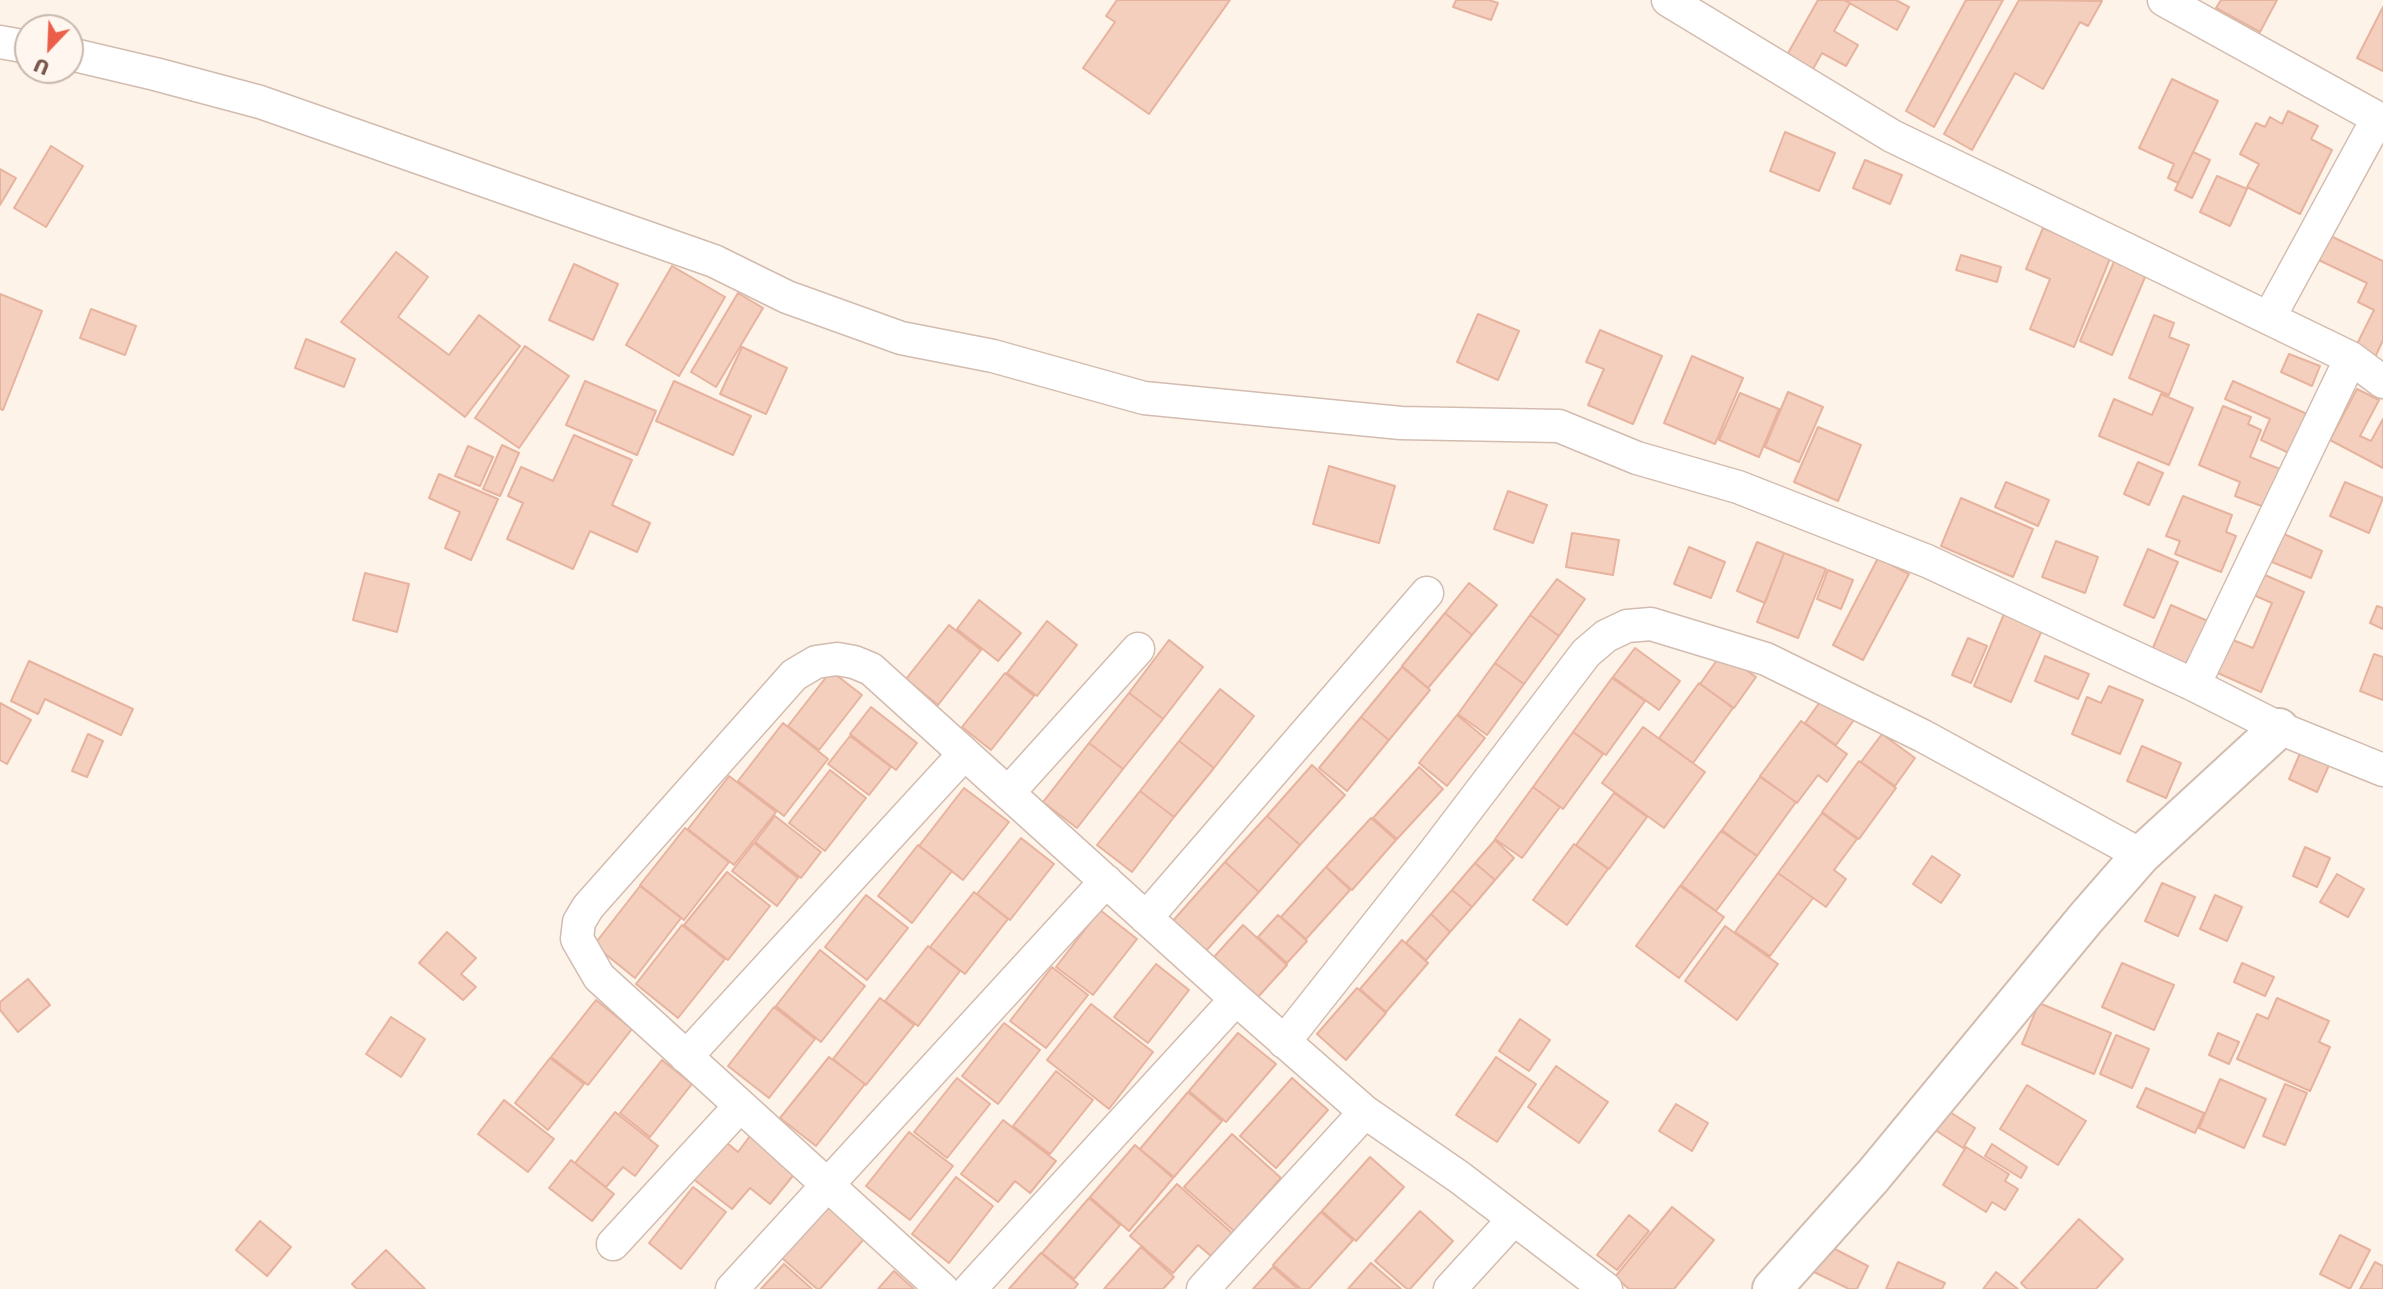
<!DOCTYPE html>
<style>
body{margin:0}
#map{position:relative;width:2383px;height:1289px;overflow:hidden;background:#fdf3e8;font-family:"DejaVu Sans",sans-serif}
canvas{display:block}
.north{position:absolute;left:14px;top:14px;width:70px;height:70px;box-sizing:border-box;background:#fff7ef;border:2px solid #c9b7ad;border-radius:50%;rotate:203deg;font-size:19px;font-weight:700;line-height:28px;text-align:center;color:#79574a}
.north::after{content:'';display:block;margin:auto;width:24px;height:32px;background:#eb5e49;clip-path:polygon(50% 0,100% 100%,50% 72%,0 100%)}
</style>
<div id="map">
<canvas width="2383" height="1289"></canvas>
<div class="north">U</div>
</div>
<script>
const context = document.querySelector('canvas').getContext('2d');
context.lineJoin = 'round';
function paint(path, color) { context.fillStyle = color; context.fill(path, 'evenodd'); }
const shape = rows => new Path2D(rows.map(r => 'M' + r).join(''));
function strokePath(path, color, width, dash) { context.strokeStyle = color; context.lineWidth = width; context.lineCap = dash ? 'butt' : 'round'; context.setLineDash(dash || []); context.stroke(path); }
const building = shape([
 [1117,0,1230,0,1149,114,1083,68,1115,22,1106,16,1117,0],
 [1456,0,1489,0,1498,3,1491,20,1453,7,1456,0],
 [1818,0,1844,0,1850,3,1834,31,1858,45,1846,66,1822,53,1809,76,1783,62,1818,0],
 [1844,0,1896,0,1909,7,1897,30,1844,0],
 [1966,0,2003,0,1934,127,1906,111,1966,0],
 [2019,0,2102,1,2088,26,2080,22,2043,89,2015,73,1972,150,1944,134,2019,0],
 [2221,0,2277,0,2260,32,2216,8,2221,0],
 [2383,7,2383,71,2357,58,2383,7],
 [2172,79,2218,101,2178,183,2168,178,2174,164,2139,148,2172,79],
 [2288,111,2318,126,2311,139,2332,150,2300,214,2247,187,2259,164,2240,154,2256,123,2265,127,2270,117,2282,124,2288,111],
 [1785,132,1835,153,1819,191,1770,171,1785,132],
 [51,146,83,166,46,227,14,208,51,146],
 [2193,152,2210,160,2192,198,2175,190,2193,152],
 [1865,160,1902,175,1890,204,1853,188,1865,160],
 [0,169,16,178,0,205,0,169],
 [2217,176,2247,189,2230,226,2200,212,2217,176],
 [2043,228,2111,256,2074,347,2030,329,2050,279,2026,269,2043,228],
 [2318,230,2383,261,2383,340,2373,362,2353,352,2374,310,2358,302,2367,283,2306,254,2318,230],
 [396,252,428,277,398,317,449,355,479,315,520,346,465,417,341,322,396,252],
 [1961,255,2001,267,1997,282,1956,270,1961,255],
 [2116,257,2148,270,2112,355,2080,341,2116,257],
 [574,264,618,284,593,340,549,320,574,264],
 [672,266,725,297,679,376,626,345,672,266],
 [738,293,763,308,716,387,691,372,738,293],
 [0,294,42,311,3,410,0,409,0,294],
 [91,309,136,326,125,355,80,338,91,309],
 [1478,314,1519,331,1498,380,1457,362,1478,314],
 [2154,315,2174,323,2169,337,2189,345,2169,395,2129,378,2154,315],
 [1600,330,1662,356,1633,424,1588,405,1604,369,1586,362,1600,330],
 [306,339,355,359,344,387,295,368,306,339],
 [525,346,569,376,519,448,475,418,525,346],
 [742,347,787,368,766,414,720,394,742,347],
 [2289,354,2320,366,2312,386,2281,372,2289,354],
 [1692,356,1743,378,1715,444,1664,423,1692,356],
 [585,381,656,411,637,455,566,425,585,381],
 [674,381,751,416,733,455,656,421,674,381],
 [2233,381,2307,414,2289,453,2261,440,2270,419,2225,399,2233,381],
 [2357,389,2379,400,2360,436,2371,441,2383,419,2383,468,2330,440,2357,389],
 [1788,392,1823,407,1799,462,1765,447,1788,392],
 [1740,393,1779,409,1759,457,1719,440,1740,393],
 [2161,394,2193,408,2169,465,2099,436,2114,399,2152,415,2161,394],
 [2223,406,2251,417,2248,424,2261,430,2250,457,2280,469,2264,507,2235,496,2240,482,2199,465,2223,406],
 [1818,427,1861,445,1838,501,1794,482,1818,427],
 [574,435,632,460,612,505,650,523,637,552,590,531,573,569,507,539,523,503,508,496,521,467,553,481,574,435],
 [502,445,519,453,500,496,483,489,502,445],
 [468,446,493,457,480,486,455,476,468,446],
 [2138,462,2163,473,2149,505,2124,494,2138,462],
 [1329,466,1395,486,1379,543,1313,524,1329,466],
 [439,474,498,499,471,560,445,548,460,512,429,498,439,474],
 [2006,482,2049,500,2038,526,1995,507,2006,482],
 [2345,482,2383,498,2369,533,2330,516,2345,482],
 [1508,491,1547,505,1533,543,1494,529,1508,491],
 [2183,496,2232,515,2226,532,2236,536,2221,572,2175,554,2180,541,2166,536,2183,496],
 [1961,498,2033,529,2013,577,1941,546,1961,498],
 [1572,533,1619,540,1613,575,1566,567,1572,533],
 [2284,534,2322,551,2311,578,2272,562,2284,534],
 [2056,541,2098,557,2085,593,2042,577,2056,541],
 [1757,542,1784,553,1765,603,1737,591,1757,542],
 [1689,547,1725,562,1711,598,1674,584,1689,547],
 [2148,549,2178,562,2154,618,2124,605,2148,549],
 [1784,553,1826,569,1798,638,1757,622,1784,553],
 [1878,558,1909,574,1863,660,1833,645,1878,558],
 [1828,570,1853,580,1841,609,1817,599,1828,570],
 [2258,572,2304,592,2261,692,2213,671,2228,638,2253,648,2272,603,2249,593,2258,572],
 [365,573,409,584,397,632,353,620,365,573],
 [1557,579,1585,599,1559,636,1530,615,1557,579],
 [1469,583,1497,605,1472,635,1445,613,1469,583],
 [979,600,1021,633,998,661,957,629,979,600],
 [2171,605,2210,622,2191,666,2152,650,2171,605],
 [2377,606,2383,608,2383,629,2370,623,2377,606],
 [1445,613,1472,635,1428,688,1402,666,1445,613],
 [2004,614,2042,630,2011,702,1974,686,2004,614],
 [1530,615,1559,636,1524,684,1495,663,1530,615],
 [1047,621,1077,645,1037,696,1007,673,1047,621],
 [949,625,981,650,938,705,906,679,949,625],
 [1968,638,1987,646,1971,683,1952,675,1968,638],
 [1169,640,1203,667,1163,719,1129,693,1169,640],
 [1635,648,1680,681,1659,710,1613,677,1635,648],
 [1722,653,1756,677,1734,708,1700,684,1722,653],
 [2374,654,2383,657,2383,700,2360,691,2374,654],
 [2045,656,2089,674,2078,699,2035,681,2045,656],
 [29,661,133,709,121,735,45,699,38,714,11,701,29,661],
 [1495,663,1524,684,1487,735,1458,714,1495,663],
 [1402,667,1430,690,1389,740,1361,717,1402,667],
 [831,671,862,695,819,750,788,726,831,671],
 [1005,673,1034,696,991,750,962,727,1005,673],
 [1612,678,1645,701,1606,755,1573,732,1612,678],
 [1699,683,1733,708,1693,763,1659,738,1699,683],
 [2109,686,2143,700,2120,754,2072,734,2087,697,2101,703,2109,686],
 [1220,689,1254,716,1214,768,1179,741,1220,689],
 [1129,693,1163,719,1123,769,1089,743,1129,693],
 [1825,695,1856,717,1836,745,1805,723,1825,695],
 [0,703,31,720,7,764,0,760,0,703],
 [871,707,917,743,896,770,850,734,871,707],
 [1457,715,1485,738,1447,786,1419,763,1457,715],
 [1361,717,1389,740,1347,791,1319,768,1361,717],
 [1801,721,1847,754,1827,782,1818,775,1797,803,1760,776,1801,721],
 [783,723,828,759,784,816,738,781,783,723],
 [1643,727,1705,772,1664,828,1602,783,1643,727],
 [1573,732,1603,754,1563,809,1533,787,1573,732],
 [88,734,103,741,87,777,72,771,88,734],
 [1882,734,1915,758,1895,786,1861,762,1882,734],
 [850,736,891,767,869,795,828,764,850,736],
 [1179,741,1214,768,1174,817,1140,791,1179,741],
 [1089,743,1123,769,1077,828,1043,802,1089,743],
 [2142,746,2181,763,2166,798,2127,781,2142,746],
 [2301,751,2330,763,2317,792,2289,779,2301,751],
 [1859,761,1896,788,1859,839,1822,812,1859,761],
 [1312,765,1345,795,1300,845,1267,816,1312,765],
 [1419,767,1443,789,1397,839,1373,818,1419,767],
 [830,770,866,798,825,851,789,823,830,770],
 [729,776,776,812,734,865,688,829,729,776],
 [1760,777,1796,802,1757,856,1722,830,1760,777],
 [1533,787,1560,807,1522,858,1495,839,1533,787],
 [964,788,1009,822,963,880,919,846,964,788],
 [1140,791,1174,817,1132,872,1097,845,1140,791],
 [1614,793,1647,817,1609,869,1576,845,1614,793],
 [1822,813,1857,839,1834,870,1846,879,1826,907,1778,873,1822,813],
 [775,816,821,852,801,878,755,842,775,816],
 [1267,816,1300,845,1259,892,1225,862,1267,816],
 [1371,818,1396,840,1352,890,1326,867,1371,818],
 [685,828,729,862,684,920,640,885,685,828],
 [1721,831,1757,856,1716,911,1681,885,1721,831],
 [1021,838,1054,864,1010,920,977,894,1021,838],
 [1495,840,1514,858,1495,880,1475,863,1495,840],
 [754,843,798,878,777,906,732,871,754,843],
 [1574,844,1608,869,1567,925,1533,900,1574,844],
 [918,845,952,871,912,923,878,896,918,845],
 [2305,847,2330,858,2317,887,2293,876,2305,847],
 [1932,856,1960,875,1941,903,1913,884,1932,856],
 [1225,862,1259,892,1204,953,1171,923,1225,862],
 [1475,863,1495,880,1472,907,1452,890,1475,863],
 [1326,867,1350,890,1306,939,1281,917,1326,867],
 [727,872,770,906,728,960,684,925,727,872],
 [1778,873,1813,898,1770,956,1735,932,1778,873],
 [2337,874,2364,889,2348,917,2320,902,2337,874],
 [2162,883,2195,897,2178,936,2145,921,2162,883],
 [640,886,681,918,635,978,594,945,640,886],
 [1680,886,1724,917,1679,978,1636,946,1680,886],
 [1452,890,1472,907,1450,932,1431,914,1452,890],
 [974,892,1008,919,965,974,930,947,974,892],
 [866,895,908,928,867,980,825,947,866,895],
 [2215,895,2242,907,2227,941,2200,929,2215,895],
 [1100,910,1137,939,1093,995,1056,967,1100,910],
 [1431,914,1450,932,1426,960,1406,943,1431,914],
 [1278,915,1307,941,1287,963,1258,937,1278,915],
 [682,925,725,959,678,1018,636,984,682,925],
 [1243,925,1287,965,1258,997,1214,957,1243,925],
 [1725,926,1778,964,1737,1020,1685,981,1725,926],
 [447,932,476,958,461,974,476,987,463,1000,419,963,447,932],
 [1402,940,1428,963,1386,1012,1360,989,1402,940],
 [928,946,960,971,918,1026,885,1001,928,946],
 [820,950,865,986,821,1042,776,1006,820,950],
 [2122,963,2174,985,2154,1030,2102,1007,2122,963],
 [2242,963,2274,977,2265,996,2234,982,2242,963],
 [1156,964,1189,990,1148,1043,1114,1017,1156,964],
 [1052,967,1088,995,1046,1048,1010,1021,1052,967],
 [28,979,50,1005,18,1032,0,1010,0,1002,28,979],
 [1357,988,1386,1013,1346,1060,1317,1034,1357,988],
 [880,998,914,1025,866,1085,833,1059,880,998],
 [2277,998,2329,1021,2319,1042,2330,1047,2310,1091,2237,1059,2257,1014,2268,1019,2277,998],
 [596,1000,632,1029,588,1085,551,1057,596,1000],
 [2039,1003,2111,1033,2094,1074,2022,1044,2039,1003],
 [1091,1004,1153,1052,1109,1109,1047,1060,1091,1004],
 [774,1007,815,1039,769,1098,728,1066,774,1007],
 [391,1017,425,1039,401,1077,366,1054,391,1017],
 [1520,1019,1550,1040,1529,1071,1499,1051,1520,1019],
 [1004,1023,1040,1050,998,1104,962,1076,1004,1023],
 [1238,1033,1276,1064,1226,1122,1189,1091,1238,1033],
 [2218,1033,2239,1042,2229,1064,2209,1055,2218,1033],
 [2116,1035,2149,1049,2132,1088,2100,1074,2116,1035],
 [829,1057,865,1084,816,1146,780,1118,829,1057],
 [1496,1057,1536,1084,1497,1142,1456,1115,1496,1057],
 [550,1058,584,1084,548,1130,515,1103,550,1058],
 [662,1060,692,1084,650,1137,620,1113,662,1060],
 [1556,1066,1608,1102,1579,1143,1528,1107,1556,1066],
 [1056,1071,1093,1100,1050,1154,1013,1126,1056,1071],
 [957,1078,990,1104,947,1158,914,1132,957,1078],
 [1292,1078,1328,1110,1276,1168,1240,1136,1292,1078],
 [2220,1079,2266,1099,2244,1148,2199,1128,2220,1079],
 [2285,1084,2307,1093,2285,1145,2263,1136,2285,1084],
 [2027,1085,2086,1121,2058,1165,2000,1129,2027,1085],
 [2146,1088,2204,1113,2195,1133,2137,1107,2146,1088],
 [1188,1092,1222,1121,1174,1177,1140,1149,1188,1092],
 [504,1100,554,1139,528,1172,478,1134,504,1100],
 [1676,1104,1708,1123,1692,1151,1659,1131,1676,1104],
 [1942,1107,1975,1128,1963,1148,1929,1126,1942,1107],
 [615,1112,658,1146,635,1176,623,1167,606,1187,575,1163,615,1112],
 [1003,1120,1056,1161,1030,1193,1015,1181,998,1202,961,1174,1003,1120],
 [909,1132,953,1166,910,1220,866,1186,909,1132],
 [1232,1134,1281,1178,1234,1231,1184,1187,1232,1134],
 [750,1136,796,1172,770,1204,750,1188,732,1209,692,1178,722,1139,738,1152,750,1136],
 [1992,1144,2027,1167,2021,1178,1985,1156,1992,1144],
 [1135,1145,1173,1178,1129,1231,1090,1197,1135,1145],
 [1966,1147,2009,1174,2005,1181,2018,1189,2005,1210,1992,1202,1986,1212,1943,1185,1966,1147],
 [1370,1157,1404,1187,1356,1241,1322,1211,1370,1157],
 [571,1160,614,1194,592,1221,549,1188,571,1160],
 [956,1177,993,1206,949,1263,912,1234,956,1177],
 [1177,1184,1232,1233,1211,1256,1198,1245,1173,1273,1130,1236,1177,1184],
 [693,1187,726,1212,681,1269,649,1243,693,1187],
 [1089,1198,1120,1225,1074,1279,1042,1253,1089,1198],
 [828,1207,864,1239,820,1289,817,1289,782,1258,828,1207],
 [1672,1207,1714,1240,1674,1289,1629,1289,1615,1277,1672,1207],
 [1420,1211,1453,1241,1410,1289,1407,1289,1375,1261,1420,1211],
 [1321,1212,1353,1240,1309,1289,1301,1289,1273,1265,1321,1212],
 [1629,1215,1649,1231,1617,1270,1597,1255,1629,1215],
 [2079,1219,2123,1259,2096,1289,2027,1289,2021,1283,2079,1219],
 [260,1221,291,1247,267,1276,236,1250,260,1221],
 [2340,1235,2370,1250,2350,1289,2320,1274,2340,1235],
 [1825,1244,1868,1266,1857,1289,1849,1289,1812,1271,1825,1244],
 [1141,1247,1174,1277,1163,1289,1104,1289,1141,1247],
 [386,1250,425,1289,357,1289,352,1284,386,1250],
 [1041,1253,1078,1284,1074,1289,1009,1289,1041,1253],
 [1898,1262,1945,1283,1942,1289,1886,1289,1898,1262],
 [2375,1262,2383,1266,2383,1289,2360,1289,2375,1262],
 [1371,1263,1401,1289,1348,1289,1371,1263],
 [784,1264,812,1289,761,1289,784,1264],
 [1273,1267,1298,1289,1253,1289,1273,1267],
 [894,1271,914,1289,878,1289,894,1271],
 [1996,1272,2018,1289,1983,1289,1996,1272]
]);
const minor = shape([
 [1668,0,1892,136,2351,358,2383,382],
 [2164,0,2383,121],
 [0,42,28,47],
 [70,54,155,74,260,102,714,261,787,297,901,338,993,356,1144,398,1401,423,1559,426,1637,458,1738,487,1927,561,2194,685,2279,728,2383,770],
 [2269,318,2378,118],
 [2194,685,2351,358],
 [1008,793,1138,649],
 [1146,918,1427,593],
 [1284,1042,1433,854,1586,653,1606,636,1627,626,1651,624,1766,659,1923,736,2141,855],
 [686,1057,964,754],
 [613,1244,740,1106],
 [732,1289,1106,881],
 [942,1289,599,977,577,939,579,922,588,907,794,675,816,662,837,659,854,662,871,669,1236,999,1365,1112,1459,1177,1606,1289],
 [970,1289,1236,999],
 [1203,1289,1365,1112],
 [1450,1289,1514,1219]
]);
const tertiary = shape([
 [1772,1289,1873,1176,2086,918,2141,855,2279,728]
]);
paint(building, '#f4cfbe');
strokePath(building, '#e7b39e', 2);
strokePath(minor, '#d3bcaf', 35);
strokePath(tertiary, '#d3bcaf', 42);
strokePath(minor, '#fff', 32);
strokePath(tertiary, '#fff', 38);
</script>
